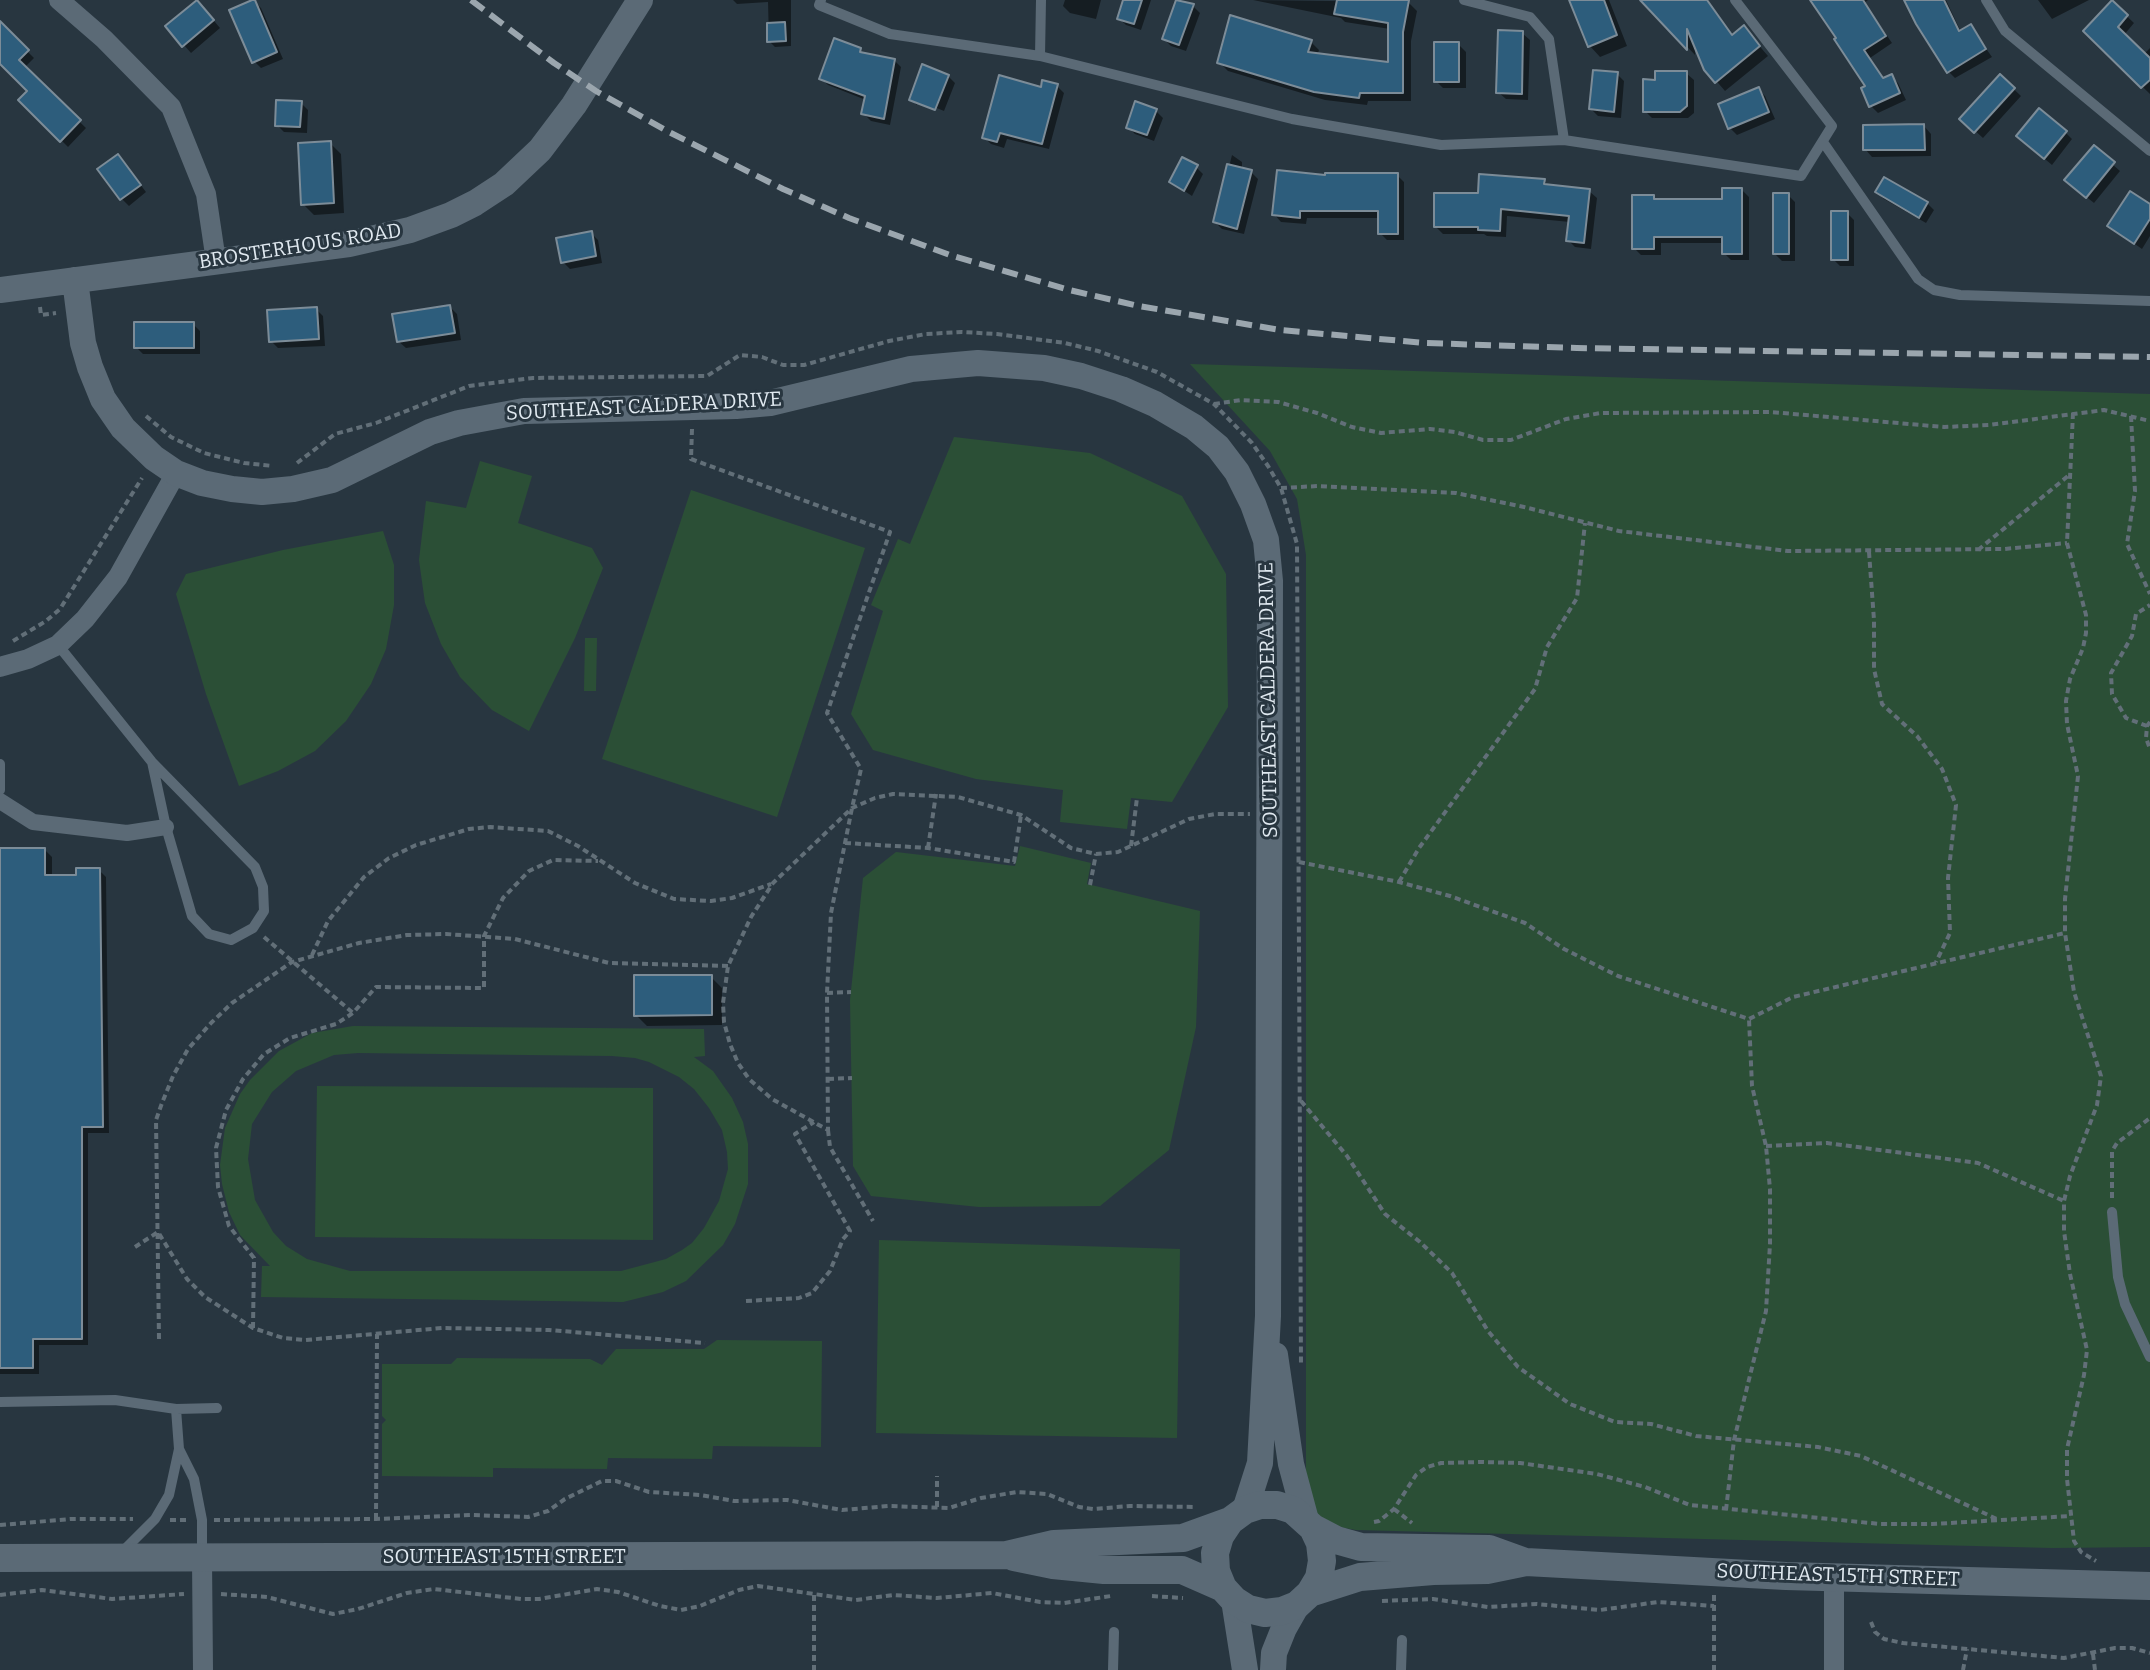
<!DOCTYPE html>
<style>
body{margin:0}
canvas{display:block;background:#283640}
</style>
<canvas width="2150" height="1670"></canvas>
<script>
const context = document.querySelector('canvas').getContext('2d');
context.lineJoin = 'round';
function paint(path, color) { context.fillStyle = color; context.fill(path, 'evenodd'); }
const shape = rows => new Path2D(rows.map(r => 'M' + r).join(''));
function strokePath(path, color, width, dash) { context.strokeStyle = color; context.lineWidth = width; context.lineCap = dash ? 'butt' : 'round'; context.setLineDash(dash || []); context.stroke(path); }
function write(font, color, halo, rows, align = 'center') {
  context.font = font + ' Bitter,serif'; context.lineWidth = 6; context.setLineDash([]); context.textBaseline = 'middle'; context.strokeStyle = halo; context.fillStyle = color; for (const [text, x, y, turn = 0] of rows) {
    context.save(); context.translate(x, y); context.rotate((+turn || 0) * Math.PI / 180); context.textAlign = isNaN(turn) ? turn : align; if (halo) context.strokeText(text, 0, 0); context.fillText(text, 0, 0); context.restore();
  }
}
const green = shape([
 [1190,364,2150,394,2150,1547,2052,1548,1356,1530,1328,1525,1306,1512,1306,555,1297,499,1270,451],
 [954,437,1090,453,1182,496,1226,574,1228,707,1172,802,1131,798,1127,829,1060,822,1063,790,976,779,873,750,851,714,883,611,871,605,898,539,910,544],
 [480,461,532,476,518,523,592,548,603,568,575,638,529,731,492,710,460,677,441,644,425,603,419,560,426,501,466,508],
 [691,490,865,548,777,817,602,759],
 [383,531,394,565,394,605,386,649,371,684,346,721,315,751,278,771,239,786,206,694,176,594,186,574,283,550],
 [585,638,597,638,596,691,584,691],
 [1020,846,1091,863,1087,884,1200,911,1196,1027,1169,1150,1100,1206,979,1207,871,1196,853,1166,850,1000,863,878,896,852,1015,866],
 [353,1026,704,1029,705,1056,694,1057,713,1071,732,1098,743,1122,748,1144,748,1184,735,1224,723,1245,686,1281,663,1292,623,1302,261,1297,262,1266,270,1266,240,1235,229,1212,222,1184,220,1165,225,1128,240,1094,250,1080,279,1051,312,1033],
 [358,1053,612,1056,635,1058,649,1062,679,1077,694,1089,709,1108,722,1130,727,1152,728,1169,719,1201,704,1228,692,1243,682,1250,666,1259,621,1271,350,1271,307,1259,286,1246,273,1232,255,1200,248,1159,252,1124,272,1092,296,1071,334,1055],
 [317,1086,653,1088,653,1240,315,1237],
 [879,1240,1180,1249,1177,1438,876,1433],
 [717,1340,822,1341,821,1447,713,1446,712,1459,608,1458,607,1469,493,1468,493,1477,382,1476,382,1424,386,1420,382,1416,382,1364,451,1364,457,1358,590,1359,602,1365,616,1349,704,1349]
]);
const shadow = shape([
 [733,0,791,0,791,46,775,47,769,41,768,2,737,4],
 [1065,0,1101,0,1096,19,1070,13,1063,6],
 [1125,0,1151,0,1141,30,1126,25,1119,18],
 [1253,0,1408,2,1417,11,1411,41,1411,101,1368,101,1367,105,1325,100,1228,71,1219,62,1310,41,1319,50,1317,56,1390,65,1390,29,1345,22,1341,18],
 [1571,0,1609,0,1627,46,1600,57,1589,45],
 [1643,0,1705,1,1734,37,1744,28,1768,56,1725,91,1706,69,1695,43,1695,55],
 [1812,0,1868,0,1842,21,1868,11,1875,18,1892,43,1870,58,1884,80,1891,76,1898,83,1906,100,1878,113,1871,106,1868,87],
 [1907,0,1946,0,1961,32,1970,26,1992,57,1955,78,1948,71],
 [2038,0,2089,0,2052,19],
 [254,1,261,8,283,59,261,68,254,61],
 [2112,2,2134,23,2124,35,2144,54,2150,48,2150,94,2085,31],
 [1193,6,1200,13,1186,51,1171,46,1164,39],
 [204,9,220,28,191,53,168,27],
 [0,24,34,58,24,68,86,128,68,147,21,100,30,91,0,61],
 [1522,33,1530,40,1528,100,1506,99,1498,92],
 [1458,44,1466,52,1466,88,1443,88,1436,81],
 [860,50,864,55,894,60,901,67,890,125,871,121,864,114,866,100,828,85,821,78],
 [1686,73,1694,80,1694,113,1688,118,1652,118,1645,111,1657,82],
 [1617,74,1624,81,1621,118,1598,116,1591,109],
 [948,76,955,83,944,111,917,100,917,105,911,99],
 [2000,76,2021,96,1983,138,1962,119],
 [1057,86,1064,93,1049,149,1007,139,1004,148,991,144,984,137,1042,89],
 [1758,89,1765,96,1775,119,1737,135,1730,128],
 [301,103,308,110,307,133,284,132,277,125],
 [1156,111,1163,118,1154,141,1135,134,1128,127],
 [1924,126,1931,134,1931,156,1872,157,1865,149],
 [2065,132,2072,139,2052,165,2026,143],
 [330,143,341,154,344,213,314,215,303,204],
 [2094,148,2120,171,2094,203,2074,187],
 [1232,155,1242,162,1242,169,1251,172,1258,179,1244,234,1222,229,1215,222],
 [124,163,146,192,129,206,122,199],
 [1196,167,1203,174,1192,196,1171,182],
 [1397,175,1404,182,1404,240,1387,240,1380,233,1380,218,1307,218,1306,224,1281,222,1274,214,1327,178],
 [1544,181,1549,186,1589,191,1597,198,1591,249,1575,247,1568,240,1570,222,1507,216,1506,237,1487,236,1484,234,1443,234,1436,227,1480,195],
 [1742,190,1749,197,1749,260,1731,260,1724,253,1724,243,1661,243,1661,255,1641,255,1634,248,1654,197,1657,201,1724,201],
 [1877,192,1927,203,1934,210,1926,223,1884,199],
 [1788,195,1795,202,1795,261,1782,261,1775,254],
 [2150,206,2150,236,2142,249,2109,226],
 [1847,213,1854,220,1854,266,1840,266,1833,259],
 [591,233,598,240,602,263,570,269,563,262],
 [450,307,457,314,461,340,406,348,398,341],
 [316,309,323,316,325,346,278,348,271,341],
 [193,324,200,331,200,354,143,354,136,347],
 [0,850,45,850,52,857,52,877,78,877,99,870,106,877,109,1133,88,1133,88,1345,39,1345,39,1374,0,1374],
 [711,977,722,988,722,1025,647,1026,636,1015]
]);
const building = shape([
 [197,0,214,20,182,47,165,26,197,0],
 [252,0,255,0,277,52,252,63,229,10,252,0],
 [1123,0,1142,0,1134,24,1117,19,1123,0],
 [1176,0,1194,4,1179,45,1162,39,1176,0],
 [1337,0,1409,0,1403,32,1403,93,1360,93,1359,98,1314,92,1217,63,1230,15,1312,40,1308,52,1388,62,1388,23,1334,14,1337,0],
 [1569,0,1604,0,1617,35,1588,47,1569,0],
 [1640,0,1707,0,1732,35,1744,25,1760,46,1715,83,1704,70,1687,29,1687,50,1640,0],
 [1810,0,1863,0,1886,36,1864,50,1883,78,1892,74,1900,93,1869,107,1861,88,1865,86,1834,39,1836,38,1810,0],
 [1904,0,1944,0,1959,31,1971,24,1986,49,1947,73,1916,24,1904,0],
 [2112,0,2128,15,2118,27,2150,58,2150,80,2141,88,2083,31,2112,0],
 [0,21,29,50,19,60,81,120,60,142,18,100,27,91,0,64,0,21],
 [785,22,786,41,767,42,767,23,785,22],
 [1498,30,1523,31,1522,94,1496,93,1498,30],
 [834,38,861,48,860,52,895,59,884,119,861,114,865,96,819,79,834,38],
 [1434,42,1459,42,1459,82,1434,82,1434,42],
 [922,64,949,75,935,110,909,100,922,64],
 [1593,70,1618,72,1614,112,1589,109,1593,70],
 [1655,71,1687,71,1687,106,1680,112,1643,112,1643,79,1655,80,1655,71],
 [2000,74,2015,88,1974,133,1959,119,2000,74],
 [999,75,1041,87,1042,80,1058,84,1042,144,1000,133,997,142,982,138,999,75],
 [1759,87,1769,112,1728,129,1718,104,1759,87],
 [276,100,302,101,300,127,275,126,276,100],
 [1135,101,1157,109,1147,135,1126,128,1135,101],
 [2039,108,2067,131,2044,159,2016,136,2039,108],
 [1924,124,1925,150,1863,150,1863,125,1924,124],
 [331,141,334,203,301,205,298,143,331,141],
 [2094,145,2115,162,2086,198,2064,180,2094,145],
 [118,154,141,185,120,200,97,169,118,154],
 [1182,157,1198,165,1184,191,1169,182,1182,157],
 [1227,164,1252,170,1237,229,1213,222,1227,164],
 [1277,170,1325,175,1325,173,1398,173,1398,234,1378,234,1378,211,1300,211,1300,218,1272,215,1277,170],
 [1479,174,1545,179,1544,184,1590,189,1584,243,1566,241,1569,216,1501,209,1500,231,1478,230,1478,227,1434,227,1434,193,1478,193,1479,174],
 [1884,177,1928,202,1919,218,1875,192,1884,177],
 [1722,188,1742,188,1742,254,1722,254,1722,237,1654,237,1654,249,1632,249,1632,195,1654,195,1654,199,1722,199,1722,188],
 [2130,191,2150,204,2150,219,2134,244,2107,226,2130,191],
 [1773,193,1789,193,1789,254,1773,254,1773,193],
 [1831,211,1848,211,1848,260,1831,260,1831,211],
 [592,231,596,256,561,263,556,238,592,231],
 [450,305,455,333,397,342,392,314,450,305],
 [317,307,319,339,269,342,267,310,317,307],
 [134,322,194,322,194,348,134,348,134,322],
 [0,848,45,848,45,875,76,875,76,868,100,868,103,1127,82,1127,82,1339,33,1339,33,1368,0,1368,0,848],
 [634,975,712,975,712,1015,634,1016,634,975]
]);
const path = shape([
 [40,307,41,315,56,313],
 [1214,404,1241,400,1278,402,1317,413,1352,427,1381,433,1430,429,1455,432,1483,440,1511,440,1566,419,1601,413,1771,412,1944,427,1989,425,2104,410,2150,421],
 [2073,413,2067,543,2086,615,2086,633,2083,648,2070,679,2066,701,2067,724,2078,776,2065,899,2065,933,2074,992,2101,1076,2097,1105,2070,1176,2064,1201,2064,1231,2070,1274,2087,1350,2084,1375,2067,1449,2067,1479,2074,1541,2081,1552,2096,1561],
 [146,416,171,437,204,453,244,463,273,466],
 [2131,416,2135,491,2127,544,2150,594],
 [692,429,691,459,890,532,827,713,861,769,852,808,831,913,827,993,828,1130,772,1099,749,1079,738,1063,730,1044,724,1022,723,1003,728,966,751,917,773,883,852,808,875,798,893,794,958,797,1021,815,1071,848,1096,854,1118,852,1189,819,1215,814,1250,814],
 [297,463,335,434,376,423,469,386,533,378,707,376,740,355,762,357,783,365,804,365,889,341,926,334,962,332,997,334,1065,343,1098,351,1157,372,1214,404,1252,443,1268,466,1281,488,1297,544,1301,1366],
 [1281,488,1318,486,1456,493,1524,507,1619,531,1788,551,2004,549,2067,543],
 [1978,550,2068,476],
 [1869,552,1874,620,1874,669,1882,704,1917,736,1942,769,1956,805,1948,878,1950,933,1936,962],
 [13,641,46,621,60,609,142,478],
 [2150,722,2147,726,2146,738,2150,749],
 [2147,726,2126,718,2112,694,2111,673,2132,636,2136,614,2150,605],
 [845,843,928,848,1014,862,1021,815],
 [1131,846,1137,798],
 [928,848,936,794],
 [1299,862,1399,882,1450,896,1525,923,1564,949,1618,976,1749,1019,1793,997,2065,933],
 [1399,882,1419,848,1535,689,1547,647,1577,598,1585,523],
 [1090,885,1096,854],
 [264,937,353,1013],
 [312,955,328,921,364,877,389,858,416,845,469,829,490,827,548,831,578,846,635,883,674,899,711,901,732,898,771,884],
 [827,993,851,992],
 [828,1079,852,1078],
 [1301,1101,1347,1156,1385,1214,1420,1242,1452,1273,1488,1331,1518,1367,1570,1404,1615,1422,1651,1424,1696,1436,1818,1447,1861,1456,1999,1520],
 [828,1130,830,1147,873,1221],
 [1766,1146,1827,1143,1978,1163,2064,1201],
 [2112,1198,2112,1151,2117,1143,2150,1118],
 [135,1247,158,1232,187,1279,205,1297,253,1328,283,1338,306,1340,442,1328,549,1330,705,1343],
 [746,1301,799,1298,812,1293,830,1271,843,1239,850,1231,795,1134,814,1122],
 [253,1328,254,1258,229,1226,218,1187,216,1148,226,1110,243,1079,264,1054,290,1038,336,1024,353,1013,376,987,484,988,484,936,503,898,529,871,553,860,598,861],
 [159,1339,156,1120,162,1103,173,1076,188,1049,211,1023,232,1003,292,962,359,943,407,935,446,934,515,939,609,963,728,966],
 [937,1507,937,1476],
 [1394,1509,1412,1523],
 [1726,1510,1734,1440,1766,1311,1770,1244,1770,1189,1766,1146,1752,1086,1749,1019],
 [376,1519,377,1334],
 [170,1520,189,1520],
 [214,1520,376,1519,471,1515,528,1517,548,1511,565,1499,602,1481,616,1481,649,1492,700,1495,734,1501,787,1500,842,1510,888,1506,949,1508,981,1498,1017,1492,1047,1494,1079,1507,1093,1509,1130,1506,1195,1507],
 [1374,1522,1379,1521,1394,1509,1416,1475,1427,1467,1441,1463,1480,1462,1520,1463,1597,1474,1645,1487,1690,1505,1880,1524,1932,1524,2071,1516],
 [0,1525,71,1519,133,1519],
 [221,1594,267,1597,333,1614,358,1609,407,1593,434,1589,521,1599,539,1599,597,1589,618,1592,660,1606,681,1610,700,1606,739,1590,758,1586,856,1600,893,1595,937,1598,992,1593,1040,1602,1064,1603,1111,1596],
 [0,1595,42,1590,112,1599,184,1594],
 [814,1595,814,1670],
 [1714,1595,1714,1670],
 [1152,1596,1183,1598],
 [1382,1601,1433,1599,1488,1607,1537,1604,1600,1610,1658,1602,1714,1606],
 [1871,1622,1875,1632,1884,1639,1903,1643,2064,1658,2115,1648,2132,1648,2150,1653],
 [2093,1654,2095,1670],
 [1963,1670,1967,1649]
]);
const service = shape([
 [821,0,819,5,890,34,1040,56,1292,119,1441,145,1564,140,1801,176,1832,126,1735,0],
 [1464,0,1530,17,1549,39,1564,140],
 [1986,0,2005,31,2150,151],
 [1040,56,1041,0],
 [1823,142,1918,279,1934,290,1960,295,2150,301],
 [58,645,152,762,255,867,263,887,264,911,253,928,231,940,209,934,192,916,166,827,152,762],
 [0,764,0,790],
 [2112,1212,2118,1277,2125,1304,2150,1357],
 [0,1402,115,1400,176,1409,217,1408],
 [179,1449,194,1479,202,1520,202,1555],
 [122,1552,155,1519,169,1495,179,1449,176,1409],
 [1113,1670,1114,1632],
 [1401,1670,1402,1640]
]);
const pedestrian = shape([
 [0,801,33,822,127,833,166,827]
]);
const minor = shape([
 [59,0,104,39,171,107,206,194,216,261],
 [0,667,28,659,58,645,85,619,118,577,176,473],
 [202,1559,203,1670],
 [1834,1577,1834,1670]
]);
const tertiary = shape([
 [75,280,83,343,90,367,103,399,123,428,154,458,176,473,202,483,232,489,262,492,293,489,332,480,430,432,459,423,524,411,736,406,770,403,911,369,978,363,1044,368,1081,376,1121,389,1155,404,1194,427,1218,447,1237,472,1253,504,1266,540,1270,581,1268,1316,1260,1463,1245,1510],
 [0,290,349,244,410,230,451,215,475,203,504,184,540,150,574,105,640,0],
 [1275,1355,1291,1464,1306,1520],
 [1234,1600,1245,1670],
 [1273,1670,1274,1653,1284,1628,1297,1605]
]);
const secondary = shape([
 [1313,1528,1336,1540,1361,1547,1489,1549,1525,1562],
 [1014,1557,1053,1565,1104,1570,1182,1570,1223,1588,1234,1600,1248,1609,1265,1613,1282,1611,1297,1605,1310,1593,1319,1578,1322,1561,1320,1543,1313,1528,1293,1510,1277,1505,1260,1505,1245,1510,1230,1521,1220,1536,1215,1553,1216,1571,1223,1588],
 [0,1558,1007,1555,1054,1544,1183,1538,1230,1521],
 [1310,1593,1360,1577,1433,1571,1487,1570,1526,1562,1786,1576,2150,1586]
]);
const rail = shape([
 [471,0,554,63,596,91,667,131,783,189,849,218,950,255,1069,290,1139,306,1280,330,1425,343,1577,348,2150,357]
]);
const streetNames = [
 ["BROSTERHOUS ROAD",300,247,-9],
 ["SOUTHEAST CALDERA DRIVE",644,407,-3],
 ["SOUTHEAST CALDERA DRIVE",1269,700,-91],
 ["SOUTHEAST 15TH STREET",504,1557],
 ["SOUTHEAST 15TH STREET",1838,1576,2]
];
paint(green, '#2b4f36');
paint(shadow, '#0007');
paint(building, '#2d5d7c');
strokePath(building, '#7c8c98', 2);
strokePath(path, '#626f78', 4, [6, 4]);
strokePath(service, '#5b6a76', 10);
strokePath(pedestrian, '#5b6a76', 16);
strokePath(minor, '#5b6a76', 20);
strokePath(tertiary, '#5b6a76', 26);
strokePath(secondary, '#5b6a76', 28);
strokePath(rail, '#9ba6ae', 6, [16, 8]);
write('20px', '#e0e9f0', '#283640', streetNames);
</script>
